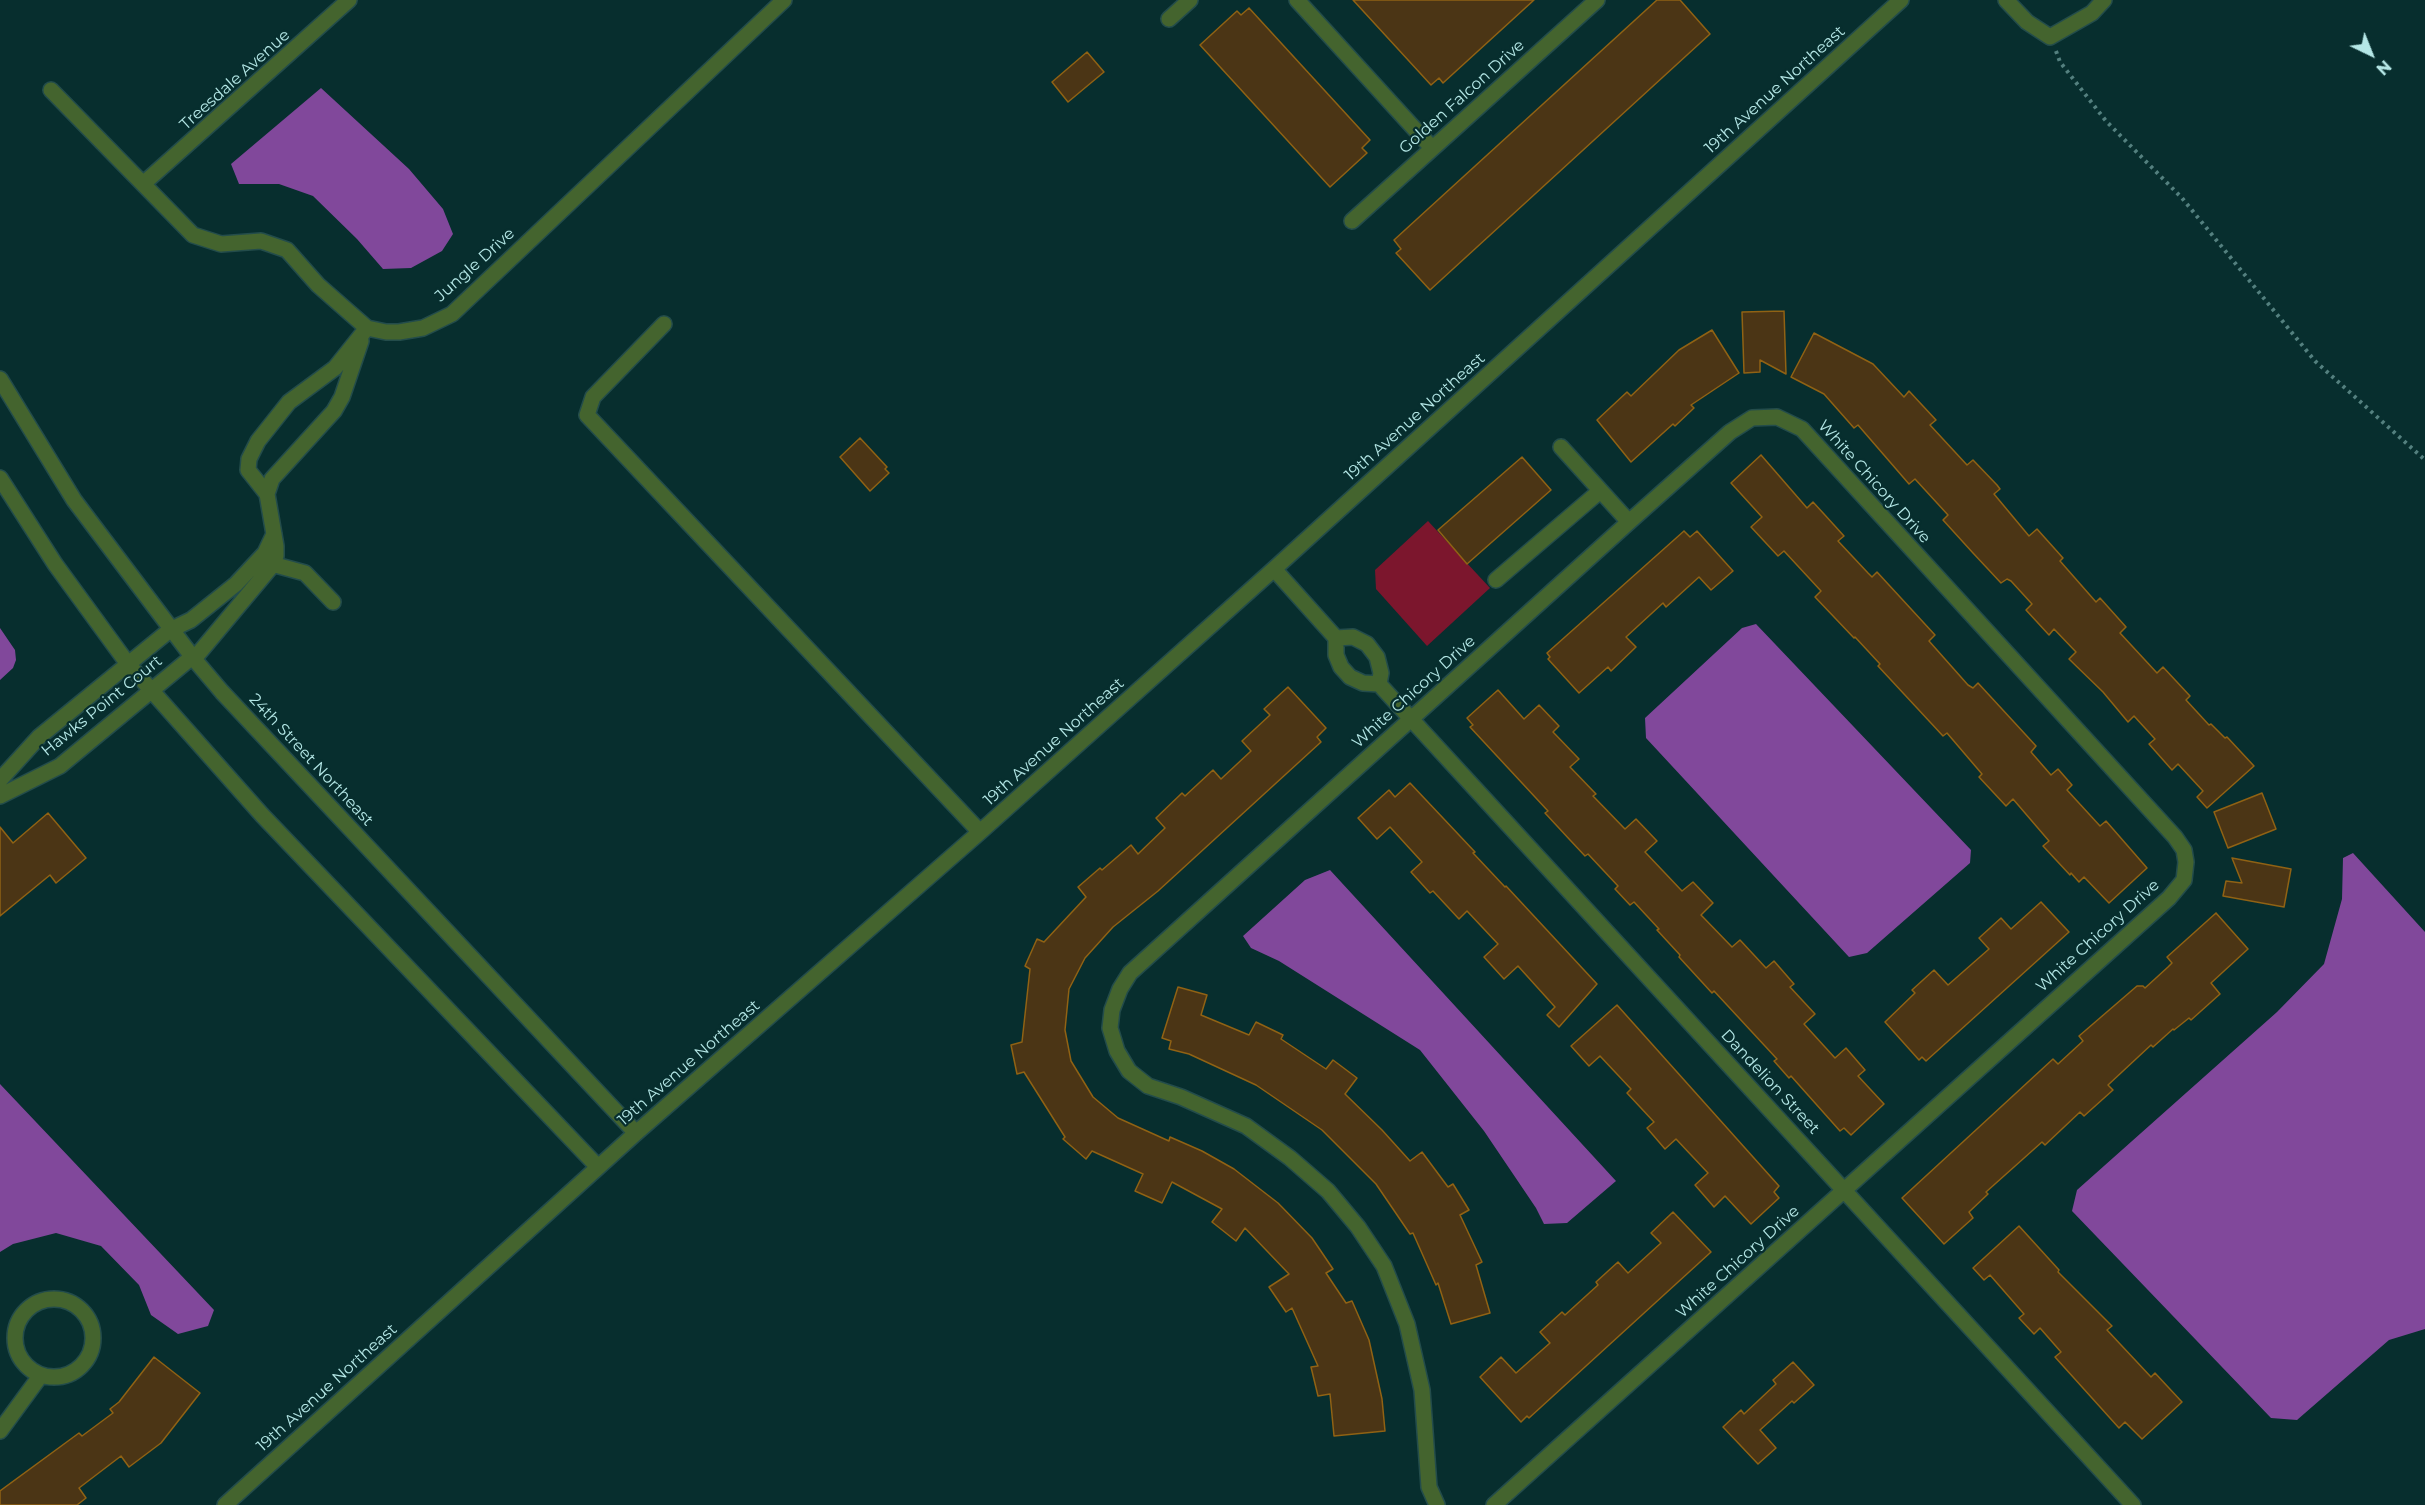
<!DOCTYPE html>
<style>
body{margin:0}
#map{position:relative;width:2425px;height:1505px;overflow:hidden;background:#072e2e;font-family:Montserrat,sans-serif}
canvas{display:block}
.north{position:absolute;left:2341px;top:24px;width:60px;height:60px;-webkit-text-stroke:4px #072e2e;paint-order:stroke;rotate:137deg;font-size:16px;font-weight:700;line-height:24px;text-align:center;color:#b4e7e6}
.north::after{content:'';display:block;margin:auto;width:21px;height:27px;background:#b4e7e6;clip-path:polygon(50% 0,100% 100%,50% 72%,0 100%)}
</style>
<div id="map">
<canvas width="2425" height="1505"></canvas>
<div class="north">N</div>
</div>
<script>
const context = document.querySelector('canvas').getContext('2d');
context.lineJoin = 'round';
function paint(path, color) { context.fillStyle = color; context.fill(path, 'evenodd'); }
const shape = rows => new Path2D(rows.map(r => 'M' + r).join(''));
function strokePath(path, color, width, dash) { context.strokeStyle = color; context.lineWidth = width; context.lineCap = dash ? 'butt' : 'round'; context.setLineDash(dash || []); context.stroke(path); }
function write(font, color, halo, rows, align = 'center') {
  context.font = font + ' Montserrat,sans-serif'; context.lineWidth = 4.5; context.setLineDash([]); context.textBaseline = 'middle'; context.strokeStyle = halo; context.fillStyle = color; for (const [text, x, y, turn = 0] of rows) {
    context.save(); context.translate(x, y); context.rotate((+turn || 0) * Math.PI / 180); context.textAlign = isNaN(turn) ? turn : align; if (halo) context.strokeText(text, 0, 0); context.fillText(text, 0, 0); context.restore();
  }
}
const green = shape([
 [1428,521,1490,588,1427,646,1376,589,1375,570]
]);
const water = shape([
 [321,88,409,169,443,209,453,234,442,251,411,268,383,269,357,239,313,196,279,184,239,184,231,164],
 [1756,624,1971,850,1970,863,1867,953,1849,957,1646,738,1645,718,1742,628],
 [0,628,15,650,16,660,13,668,0,680],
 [2353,853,2425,932,2425,1329,2389,1340,2297,1420,2271,1418,2072,1211,2077,1190,2277,1012,2324,964,2342,899,2343,858],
 [1330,870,1616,1181,1567,1223,1544,1224,1536,1208,1484,1131,1420,1050,1279,961,1251,948,1243,936,1305,880],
 [0,1084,214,1310,208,1326,178,1334,151,1315,139,1285,101,1246,56,1233,13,1244,0,1252]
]);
const building = shape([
 [1353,0,1534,0,1443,83,1439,78,1431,85,1353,0],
 [1657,0,1680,0,1710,34,1430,290,1396,253,1401,249,1394,240,1657,0],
 [1249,8,1370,140,1362,148,1367,153,1330,187,1200,45,1237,11,1241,15,1249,8],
 [1087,52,1104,72,1068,102,1052,82,1087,52],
 [1784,311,1786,374,1760,360,1760,372,1744,373,1742,312,1784,311],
 [1712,330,1739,373,1691,405,1694,408,1675,426,1673,424,1631,462,1597,420,1627,392,1631,396,1679,350,1712,330],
 [1814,333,1873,364,1904,397,1909,391,1936,420,1930,425,1967,465,1973,460,1997,485,2000,489,1994,494,2029,536,2037,529,2063,558,2060,561,2096,602,2100,598,2126,627,2120,633,2157,673,2163,667,2190,696,2186,700,2209,725,2211,724,2225,738,2227,737,2254,766,2207,808,2197,797,2203,791,2178,764,2172,770,2149,744,2155,739,2134,716,2128,722,2103,692,2069,659,2076,652,2054,629,2049,635,2026,610,2032,604,2011,581,2007,579,2001,583,1973,553,1943,520,1948,515,1915,479,1909,484,1858,425,1854,428,1824,394,1791,377,1814,333],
 [860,438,887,467,885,469,889,473,870,491,840,457,860,438],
 [1761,455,1807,508,1813,502,1824,514,1844,536,1838,541,1868,573,1872,577,1877,572,1935,635,1929,641,1968,685,1973,688,1978,683,2025,734,2036,746,2031,752,2051,775,2058,769,2072,785,2067,790,2100,826,2106,821,2147,868,2109,903,2084,877,2079,882,2071,873,2070,875,2043,846,2049,841,2013,799,2006,806,1979,777,1982,774,1947,733,1943,736,1878,666,1880,664,1855,637,1854,638,1815,597,1821,591,1784,551,1778,556,1751,527,1762,517,1731,483,1761,455],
 [1522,457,1551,490,1467,564,1438,530,1522,457],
 [1684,531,1690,537,1697,531,1733,571,1711,590,1699,577,1666,607,1663,603,1626,637,1636,647,1611,671,1608,667,1579,693,1548,659,1550,657,1547,653,1684,531],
 [1288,687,1326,728,1317,737,1321,742,1158,891,1113,927,1085,958,1069,989,1065,1030,1071,1061,1093,1097,1118,1118,1169,1141,1170,1137,1202,1151,1234,1169,1278,1203,1312,1238,1333,1269,1326,1273,1346,1303,1352,1301,1369,1340,1382,1399,1385,1431,1334,1436,1330,1394,1318,1396,1311,1367,1318,1366,1292,1308,1286,1312,1269,1287,1289,1274,1245,1228,1236,1241,1212,1222,1222,1209,1172,1182,1162,1203,1135,1191,1143,1174,1092,1151,1086,1159,1063,1139,1065,1137,1024,1072,1017,1074,1011,1045,1022,1042,1030,969,1025,966,1037,939,1044,942,1086,897,1078,887,1100,868,1102,870,1131,845,1138,854,1165,828,1156,818,1182,793,1185,796,1213,770,1221,779,1251,751,1242,741,1270,715,1264,709,1288,687],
 [1498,690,1524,719,1539,705,1559,726,1553,732,1579,759,1570,767,1596,794,1593,796,1625,829,1636,819,1657,841,1645,852,1682,891,1693,882,1713,903,1701,915,1732,947,1740,940,1766,968,1774,961,1794,984,1790,987,1815,1014,1804,1024,1835,1058,1846,1048,1865,1070,1858,1076,1884,1104,1851,1135,1844,1128,1840,1131,1791,1076,1789,1078,1774,1061,1777,1059,1714,991,1712,993,1679,957,1680,955,1657,930,1659,929,1634,902,1630,905,1615,889,1618,886,1588,854,1585,856,1570,840,1545,813,1548,811,1470,727,1473,725,1467,718,1498,690],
 [1410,783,1475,852,1473,853,1505,887,1506,886,1597,984,1559,1027,1547,1015,1555,1007,1518,966,1504,979,1484,957,1498,944,1467,911,1459,919,1433,891,1430,893,1411,872,1422,862,1390,827,1377,839,1358,818,1389,790,1395,797,1410,783],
 [2262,793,2276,829,2228,848,2214,812,2262,793],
 [48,813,86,858,56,883,50,875,0,916,0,827,13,843,48,813],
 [2232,858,2291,869,2284,907,2223,896,2226,881,2242,883,2232,858],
 [2041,902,2069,932,1926,1061,1922,1057,1919,1060,1885,1022,1915,993,1912,990,1934,970,1948,985,1989,949,1979,938,2001,918,2011,929,2041,902],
 [2216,913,2248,949,2211,983,2220,994,2191,1020,2189,1018,2174,1030,2173,1029,2153,1047,2151,1045,2108,1085,2113,1090,2084,1116,2080,1112,2045,1145,2042,1142,1986,1192,1988,1194,1969,1212,1973,1218,1944,1244,1902,1198,2053,1059,2058,1064,2083,1041,2079,1036,2137,986,2143,986,2145,988,2168,967,2172,963,2167,957,2216,913],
 [1178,987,1207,995,1201,1015,1249,1035,1256,1022,1283,1035,1281,1039,1326,1069,1333,1060,1357,1078,1345,1094,1382,1130,1410,1161,1422,1152,1448,1187,1453,1184,1469,1210,1460,1215,1482,1262,1476,1265,1490,1313,1451,1324,1438,1283,1436,1285,1413,1233,1410,1234,1376,1184,1322,1130,1256,1085,1189,1054,1169,1049,1171,1041,1162,1038,1178,987],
 [1617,1005,1779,1186,1774,1192,1779,1198,1751,1224,1725,1196,1714,1207,1695,1185,1708,1173,1676,1139,1665,1149,1647,1128,1654,1122,1627,1093,1631,1089,1600,1056,1589,1066,1571,1046,1617,1005],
 [1673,1212,1711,1252,1529,1418,1527,1416,1521,1422,1480,1377,1501,1357,1516,1373,1550,1343,1540,1332,1562,1312,1565,1315,1598,1285,1596,1282,1618,1262,1628,1273,1661,1243,1651,1233,1673,1212],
 [2019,1226,2059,1270,2058,1272,2112,1326,2107,1330,2151,1377,2155,1373,2182,1402,2142,1439,2125,1422,2119,1428,2055,1357,2061,1352,2040,1328,2034,1334,2019,1318,2024,1314,1990,1275,1984,1280,1973,1268,2019,1226],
 [154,1357,200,1393,161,1443,129,1467,121,1456,79,1488,86,1498,77,1505,0,1505,0,1491,79,1433,82,1436,113,1413,110,1409,119,1402,154,1357],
 [1793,1362,1814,1385,1794,1403,1792,1401,1760,1430,1776,1448,1758,1464,1723,1427,1741,1410,1744,1414,1776,1384,1773,1380,1793,1362]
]);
const path = shape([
 [2056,51,2060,62,2106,121,2182,198,2315,361,2425,460]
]);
const minor = shape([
 [1297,0,1432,148],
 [2006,0,2027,22,2050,37,2092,13,2104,0],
 [1169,19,1190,0],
 [51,90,193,235,221,244,261,241,287,250,318,285,367,328,386,332,399,332,423,328,452,314,784,0],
 [143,184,349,0],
 [1352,221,1597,0],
 [664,324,593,397,587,415,980,832],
 [0,379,74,500,194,659,222,692,636,1133],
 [1561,447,1629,522],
 [0,478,55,564,128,664,262,815,598,1167],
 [267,494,272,479,334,411,342,397,361,341],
 [272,564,305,573,333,602],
 [1274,569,1336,638,1336,655,1341,667,1350,677,1363,683,1379,684,2133,1505],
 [1496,580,1600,491],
 [1336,638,1353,637,1367,644,1377,657,1381,673,1379,684],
 [194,659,271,567,276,556,276,546,267,494,248,470,249,459,258,441,289,402,335,368,367,328],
 [0,780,39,737,170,630,191,620,236,584,265,553,274,534],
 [0,796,60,766,192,657],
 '15 1338a39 39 0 1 1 78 0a39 39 0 1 1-78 0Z',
 [0,1431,41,1375],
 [225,1505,636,1133,980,832,1274,569,1901,0],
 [1437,1505,1429,1487,1422,1390,1407,1324,1384,1266,1358,1227,1328,1191,1290,1158,1246,1126,1181,1097,1148,1086,1129,1071,1117,1051,1110,1028,1112,1010,1120,989,1130,973,1629,522,1730,432,1752,418,1777,417,1802,429,2175,837,2184,850,2186,862,2184,880,2169,898,1494,1505]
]);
const streetNames = [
 ["Treesdale Avenue",235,80,-42],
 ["19th Avenue Northeast",1775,90,-42],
 ["Golden Falcon Drive",1462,97,-42],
 ["Jungle Drive",475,265,-42],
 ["19th Avenue Northeast",1415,417,-42],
 ["White Chicory Drive",1874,482,48],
 ["White Chicory Drive",1414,692,-42],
 ["Hawks Point Court",102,706,-39],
 ["19th Avenue Northeast",1054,742,-42],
 ["24th Street Northeast",311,760,47],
 ["White Chicory Drive",2098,936,-42],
 ["19th Avenue Northeast",689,1063,-41],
 ["Dandelion Street",1770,1082,47],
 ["White Chicory Drive",1738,1262,-42],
 ["19th Avenue Northeast",327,1388,-42]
];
paint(green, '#7c162d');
paint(water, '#81489b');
paint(building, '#4b3515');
strokePath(building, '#906214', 1.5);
strokePath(minor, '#234c4b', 18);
strokePath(path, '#54807f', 4, [3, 4.5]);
strokePath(minor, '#44642e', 15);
write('16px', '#b4e7e6', '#072e2e', streetNames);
</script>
